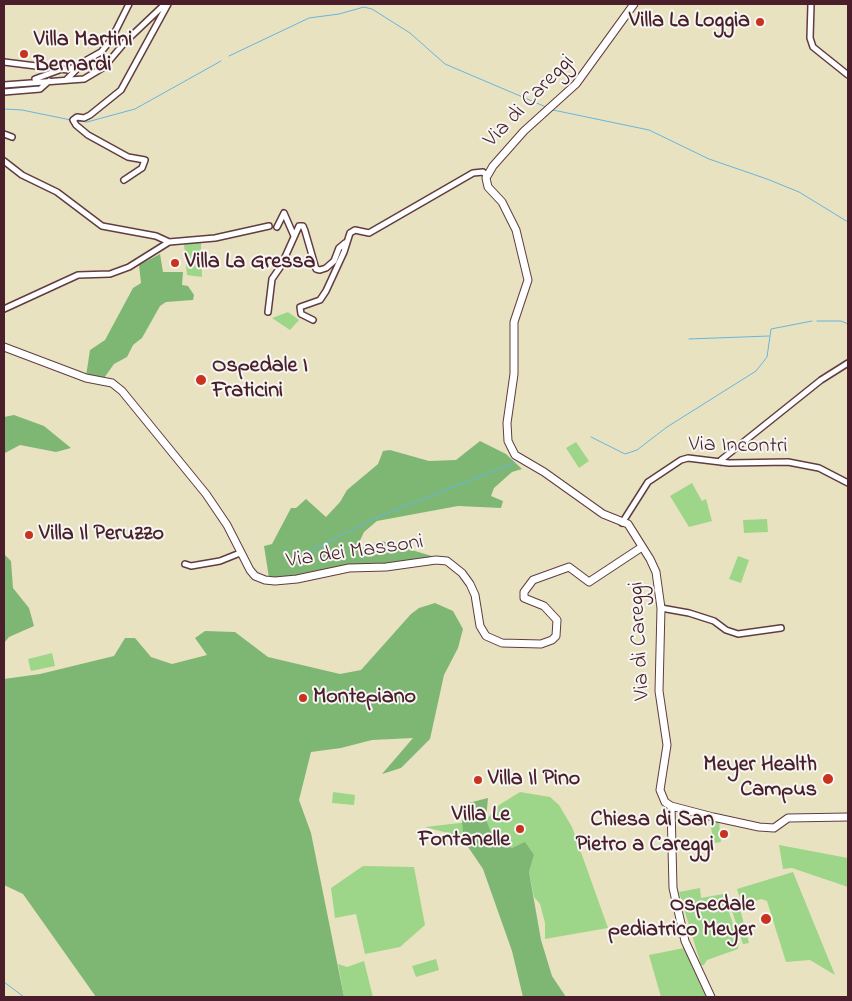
<!DOCTYPE html>
<style>
body{margin:0}
#map{position:relative;width:852px;height:1001px;overflow:hidden;background:#e9e2c1;font-family:"Indie Flower",sans-serif}
canvas{display:block}
.frame{position:absolute;inset:0;border:5px solid #4a1f2b;pointer-events:none}
</style>
<div id="map">
<canvas width="852" height="1001"></canvas>
<div class="frame"></div>
</div>
<script>
const context = document.querySelector('canvas').getContext('2d');
context.lineJoin = 'round';
function paint(path, color) { context.fillStyle = color; context.fill(path, 'evenodd'); }
const shape = rows => new Path2D(rows.map(r => 'M' + r).join(''));
function strokePath(path, color, width, dash) { context.strokeStyle = color; context.lineWidth = width; context.lineCap = dash ? 'butt' : 'round'; context.setLineDash(dash || []); context.stroke(path); }
function write(font, color, halo, rows, align = 'center') {
  context.font = font + ' "Indie Flower",sans-serif'; context.lineWidth = 4; context.setLineDash([]); context.textBaseline = 'middle'; context.strokeStyle = halo; context.fillStyle = color; for (const [text, x, y, turn = 0] of rows) {
    context.save(); context.translate(x, y); context.rotate((+turn || 0) * Math.PI / 180); context.textAlign = isNaN(turn) ? turn : align; if (halo) context.strokeText(text, 0, 0); context.fillText(text, 0, 0); context.restore();
  }
}
const green = shape([
 [201,243,202,277,187,275,184,244],
 [288,312,299,320,290,330,272,318],
 [576,442,589,461,579,468,566,448],
 [692,483,702,501,706,499,712,521,689,527,670,496],
 [767,519,768,532,744,533,743,520],
 [738,556,749,560,741,583,729,579],
 [52,653,55,666,31,671,28,659],
 [333,792,355,795,354,805,332,803],
 [520,792,550,797,559,805,572,827,608,928,545,939,545,923,540,904,534,897,529,872,534,855,512,848,493,837,463,837,425,827,486,820,499,805],
 [709,817,719,821,721,842,714,843],
 [779,845,848,858,848,887,792,868,783,869],
 [363,866,414,867,425,925,400,947,365,954,356,914,335,918,331,888],
 [793,872,835,975,810,960,786,962,767,901,761,899,743,905,740,909,749,943,743,944,729,902,740,898,737,889],
 [700,888,701,898,723,894,739,942,738,949,707,960,704,965,701,965,679,892],
 [684,948,707,997,661,997,649,955],
 [436,959,439,970,416,977,412,966],
 [364,961,373,997,344,997,338,964,347,967]
]);
const forest = shape([
 [160,254,163,272,183,272,182,285,188,286,194,295,193,300,166,302,160,306,142,338,133,345,127,357,114,364,104,378,86,376,90,350,105,340,133,288,141,283,139,265],
 [14,415,44,426,71,448,56,452,20,445,5,453,4,475,4,417],
 [480,441,506,454,522,469,512,472,494,488,491,496,503,501,501,508,458,506,377,521,364,532,358,545,371,551,375,543,382,541,435,557,387,564,341,566,298,576,269,578,264,546,272,544,291,508,296,508,306,499,326,517,340,502,347,490,378,464,383,451,390,450,429,461,456,460],
 [4,554,11,561,13,588,29,608,34,626,9,637,4,643],
 [435,603,453,611,463,629,458,648,444,675,430,739,401,768,382,774,413,738,372,740,341,748,311,752,299,800,311,833,344,997,96,997,23,894,4,885,4,679,40,674,114,656,125,638,135,638,151,657,172,664,207,655,195,638,205,631,235,632,268,657,340,674,361,670,411,614,419,608],
 [488,798,486,820,493,837,512,848,525,842,534,855,529,872,541,940,552,976,566,997,523,997,512,951,483,869,464,841,462,821,468,803]
]);
const stream = shape([
 [229,56,309,18,339,14,364,7,372,9,410,33,445,64,546,107],
 [4,109,22,110,71,120],
 [553,110,649,130,709,159,767,179,799,192,848,222],
 [78,121,87,122,135,109,221,61],
 [817,321,841,321,848,324],
 [689,339,769,336],
 [591,437,625,454,637,450,667,427,756,371,767,357,771,329,812,321],
 [287,562,380,516,514,463],
 [4,982,24,997]
]);
const street = shape([
 [811,4,810,38,813,47,848,75],
 [4,62,68,70,80,64],
 [35,79,62,69],
 [66,80,85,61,101,52,111,40,129,4],
 [4,85,84,79,104,67,126,41,165,4],
 [4,92,40,89,49,81],
 [4,134,12,137],
 [4,161,22,175,57,192,102,226,156,236,169,242,129,267,110,274,78,275,4,309],
 [124,180,142,168,145,160,128,157,88,135,76,125,73,120,77,117,84,118,90,115,121,90,168,4],
 [277,227,284,213,294,236],
 [169,242,215,238,269,226],
 [268,312,272,279,281,266,299,226,303,226,305,231,316,269,320,270,326,268,334,261,339,248,345,243],
 [313,320,301,314,300,307,320,300,326,291,344,252,350,233,355,230,369,233,473,173,483,172,487,176],
 [720,462,721,460,821,380,848,363],
 [622,523,648,482,681,460,688,458,729,463,788,462,819,468,848,483],
 [185,564,191,566,220,561,240,553],
 [661,608,689,613,714,621,726,630,738,634,781,628]
]);
const secondary = shape([
 [634,4,576,84,524,131,493,166,486,178,488,187,502,202,516,230,528,280,514,322,514,374,507,423,508,441,515,455,544,472,603,514,628,524,650,559,656,572,661,608,659,691,667,745,660,790,665,802,671,806,713,817,759,827,774,828,788,818,848,817],
 [4,347,86,378,112,383,122,391,206,494,227,525,250,570,255,576,265,580,275,581,297,579,349,568,386,567,436,560,447,561,462,573,470,584,475,595,480,626,486,636,502,643,541,644,552,640,556,636,557,620,544,606,524,598,524,592,533,580,569,567,589,582,642,547],
 [671,806,673,888,685,941,711,997]
]);
const markers = [
 [760,22,5,"#c8321e"],
 [24,54,5,"#c8321e"],
 [175,263,5,"#c8321e"],
 [201,380,6,"#c8321e"],
 [29,535,5,"#c8321e"],
 [303,698,5,"#c8321e"],
 [828,779,6,"#c8321e"],
 [478,780,5,"#c8321e"],
 [520,829,5,"#c8321e"],
 [724,834,5,"#c8321e"],
 [766,919,6,"#c8321e"]
];
const poiNames = [
 ["Villa La Loggia",750,22,"right"],
 ["Villa Martini",34,41],
 ["Bernardi",34,66],
 ["Villa La Gressa",185,263],
 ["Ospedale I",212,367],
 ["Fraticini",212,392],
 ["Villa Il Peruzzo",39,535],
 ["Montepiano",313,698],
 ["Meyer Health",817,766,"right"],
 ["Campus",817,791,"right"],
 ["Villa Il Pino",488,780],
 ["Villa Le",510,816,"right"],
 ["Fontanelle",510,841,"right"],
 ["Chiesa di San",714,821,"right"],
 ["Pietro a Careggi",714,846,"right"],
 ["Ospedale",755,906,"right"],
 ["pediatrico Meyer",755,931,"right"]
];
const streetNames = [
 ["Via di Careggi",530,102,-46],
 ["Via Incontri",738,447,1],
 ["Via dei Massoni",355,553,-8],
 ["Via di Careggi",641,641,-93]
];
paint(green, '#9dd688');
paint(forest, '#7eb774');
strokePath(stream, '#65b5df', 1);
strokePath(street, '#623c42', 8);
strokePath(secondary, '#623c42', 9);
strokePath(street, '#fff', 5);
strokePath(secondary, '#fff', 7);
for (const [x, y, r, color] of markers) { const dot = new Path2D(); dot.arc(x, y, r, 0, 2 * Math.PI); context.fillStyle = color; context.fill(dot); strokePath(dot, '#f6f6f2', 2); }
write('bold 22px', '#4a1f2b', '#f6f6f2', poiNames, 'left');
write('22px', '#4a1f2b', '#f6f6f2', streetNames);
</script>
